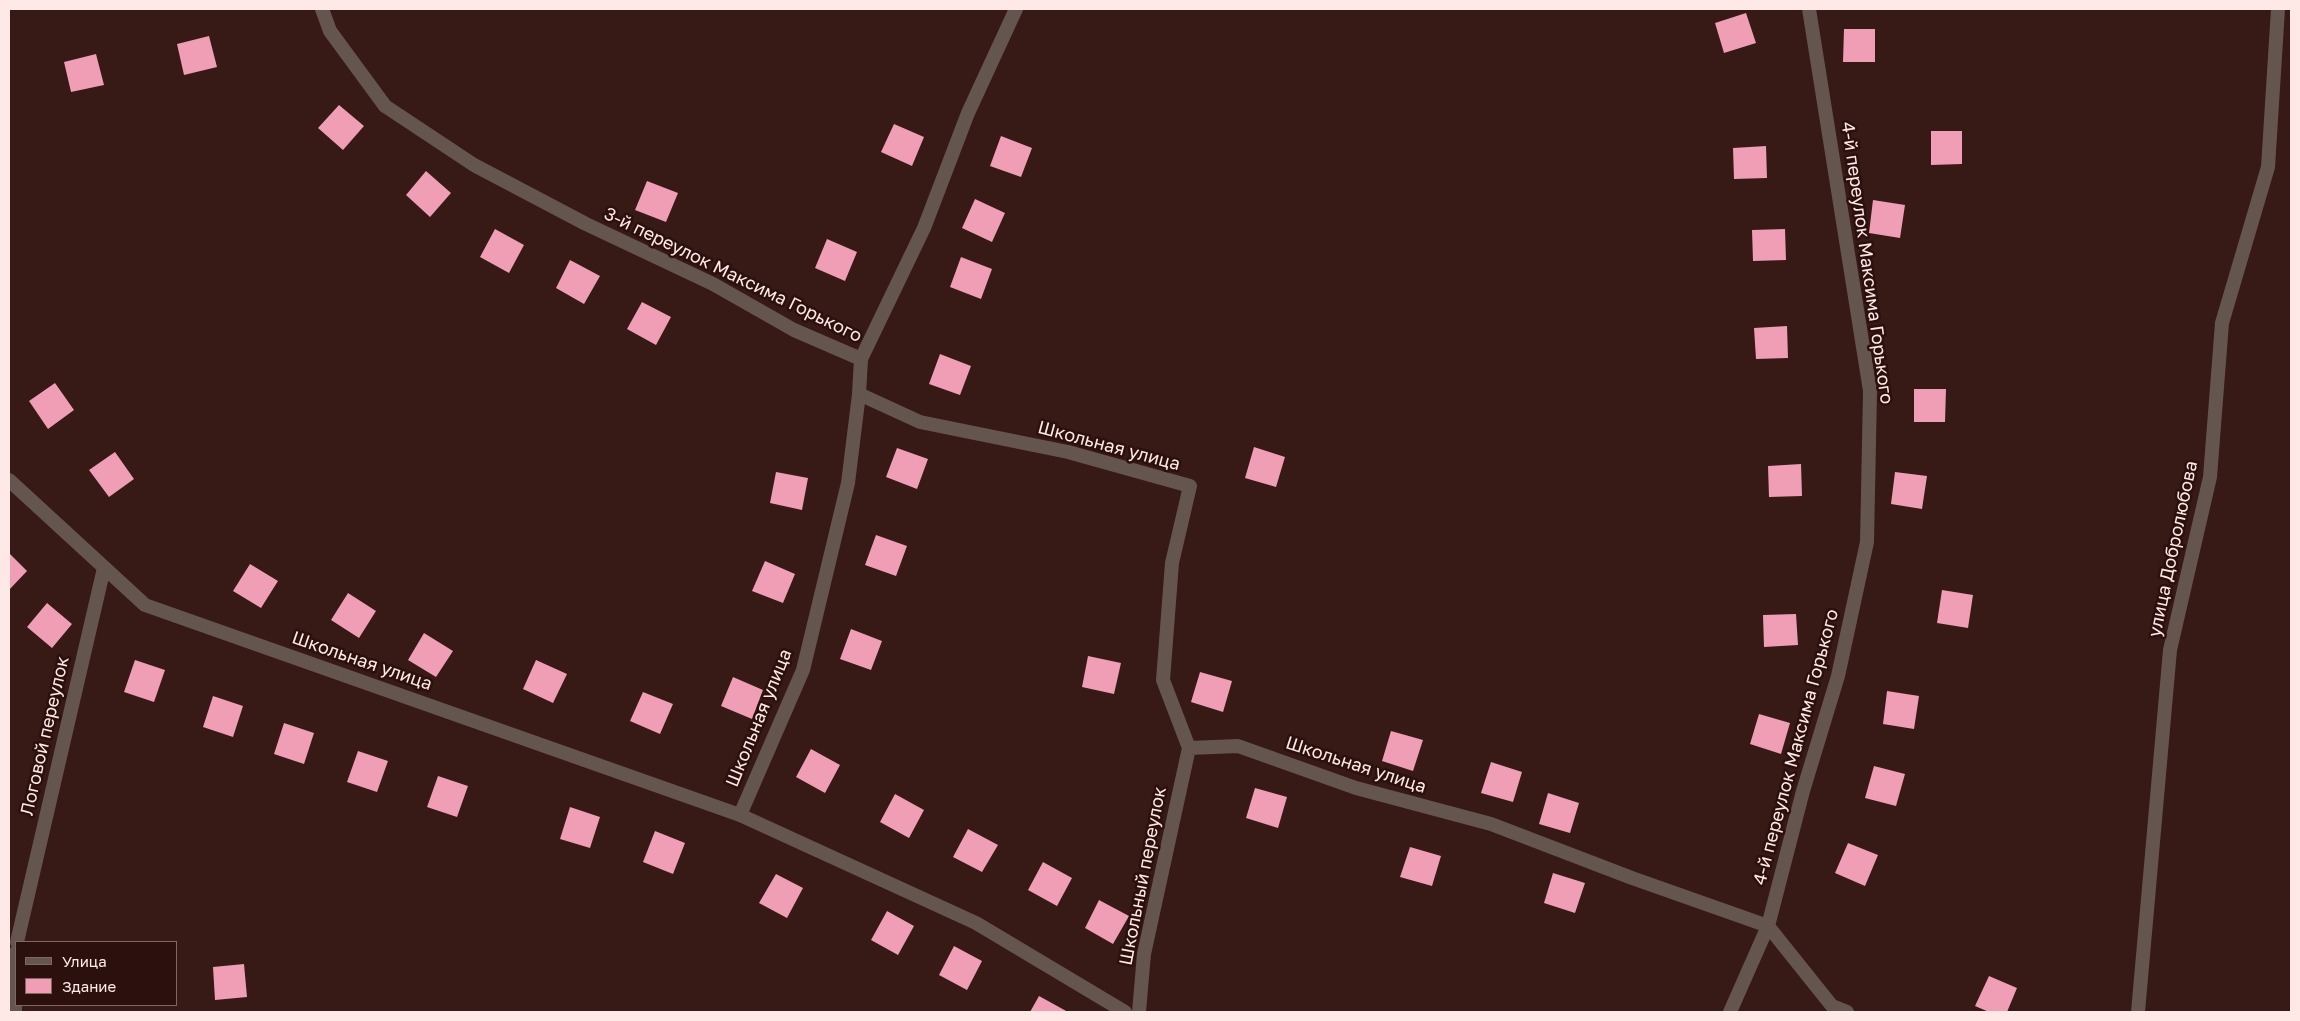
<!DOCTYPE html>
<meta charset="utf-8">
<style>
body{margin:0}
#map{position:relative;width:2300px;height:1021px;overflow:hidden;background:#371916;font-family:"Golos Text",sans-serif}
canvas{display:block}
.frame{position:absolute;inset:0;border:10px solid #ffe9e7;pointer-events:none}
.legend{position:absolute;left:15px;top:941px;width:162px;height:65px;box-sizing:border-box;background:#2c100d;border:1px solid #806764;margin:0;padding:6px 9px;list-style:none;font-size:15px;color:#ffe9e7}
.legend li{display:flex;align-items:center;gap:10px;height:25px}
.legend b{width:25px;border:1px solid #806764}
</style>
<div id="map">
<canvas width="2300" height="1021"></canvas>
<div class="frame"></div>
<ul class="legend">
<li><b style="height:6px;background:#64564f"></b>Улица</li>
<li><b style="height:14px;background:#ef9eb6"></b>Здание</li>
</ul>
</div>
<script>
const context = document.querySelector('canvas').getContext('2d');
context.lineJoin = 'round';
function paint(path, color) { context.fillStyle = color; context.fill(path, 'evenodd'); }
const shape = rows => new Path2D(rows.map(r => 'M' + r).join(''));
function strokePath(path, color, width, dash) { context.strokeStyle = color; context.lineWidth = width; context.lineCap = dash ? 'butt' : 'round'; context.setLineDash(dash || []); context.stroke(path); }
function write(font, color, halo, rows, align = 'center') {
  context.font = font + ' "Golos Text",sans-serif'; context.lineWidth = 5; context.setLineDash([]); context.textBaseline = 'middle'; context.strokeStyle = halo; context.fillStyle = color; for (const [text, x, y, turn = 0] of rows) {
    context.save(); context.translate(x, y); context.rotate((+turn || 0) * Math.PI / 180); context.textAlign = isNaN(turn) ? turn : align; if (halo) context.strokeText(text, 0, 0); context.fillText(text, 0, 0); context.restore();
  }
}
const building = shape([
 [1746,13,1756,43,1724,53,1715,23],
 [1844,29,1875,29,1875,62,1843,62],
 [209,36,217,67,184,75,177,44],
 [96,54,104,85,71,92,64,62],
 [339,105,364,126,343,150,318,128],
 [894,124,924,137,912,166,881,152],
 [1931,131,1962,131,1962,164,1931,165],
 [1001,136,1032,148,1021,177,990,166],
 [1766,146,1767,178,1734,179,1733,148],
 [426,171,451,193,430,217,406,195],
 [647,181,678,193,666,222,635,210],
 [975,199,1005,213,992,242,962,228],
 [1873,200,1905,205,1900,238,1869,233],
 [495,229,524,245,509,273,480,257],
 [1785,229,1786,260,1753,261,1752,230],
 [827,239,857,252,845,281,815,268],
 [961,257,992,269,981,299,950,287],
 [570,260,600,276,584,304,556,288],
 [642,302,671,317,656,345,627,329],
 [1787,326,1788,358,1756,359,1754,328],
 [940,354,971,366,960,395,929,384],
 [55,383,74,410,48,429,29,401],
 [1914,389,1946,389,1945,422,1914,422],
 [1254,447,1285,457,1276,487,1245,478],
 [897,448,928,459,917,489,886,477],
 [115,452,134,479,109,497,89,470],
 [1801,464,1802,496,1769,497,1768,466],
 [776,472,808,478,802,510,770,503],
 [1895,472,1927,476,1922,509,1891,504],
 [876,535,907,546,896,576,865,565],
 [9,553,27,571,9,590],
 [765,561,795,574,783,603,752,591],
 [250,564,278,581,261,608,233,591],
 [1942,590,1973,595,1968,628,1937,623],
 [348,593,376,611,359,638,331,620],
 [47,603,72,624,52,648,27,627],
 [1796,614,1798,645,1764,647,1763,615],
 [851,629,882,641,871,670,840,659],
 [424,633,453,651,436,677,408,660],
 [1088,656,1121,663,1114,694,1082,687],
 [135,660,165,670,154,702,124,692],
 [536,660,567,674,553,703,523,689],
 [1200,672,1232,681,1223,712,1191,702],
 [733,677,763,690,752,719,721,706],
 [1887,691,1919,696,1914,729,1883,724],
 [643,692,673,704,660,734,630,721],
 [213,696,243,706,233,737,203,727],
 [1759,714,1790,723,1781,754,1750,744],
 [284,723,314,733,304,764,274,754],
 [1391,731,1423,740,1413,771,1382,761],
 [811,749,840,765,825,793,796,777],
 [358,751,388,761,377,792,347,782],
 [1491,762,1522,772,1513,802,1481,793],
 [1874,766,1905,774,1896,806,1865,798],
 [438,776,468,786,457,817,427,807],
 [1255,788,1287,797,1278,828,1246,818],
 [1548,793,1579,803,1570,833,1539,824],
 [895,794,924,810,909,838,880,822],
 [570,807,600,817,590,848,560,839],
 [968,829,998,845,982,872,953,857],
 [655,831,685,843,673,874,643,862],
 [1848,843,1878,855,1865,886,1835,873],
 [1410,847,1441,856,1432,886,1400,877],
 [1043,862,1072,878,1057,906,1028,890],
 [1553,873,1585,883,1575,913,1544,903],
 [776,874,803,888,787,918,759,903],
 [1099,900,1129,916,1113,944,1085,928],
 [887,911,914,926,898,955,871,940],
 [954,946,982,961,967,990,939,975],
 [244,964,247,997,215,1000,213,967],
 [1989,976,2017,988,2007,1012,1989,1012,1975,1006],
 [1039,996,1068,1012,1030,1012]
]);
const minor = shape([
 [322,9,330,31,385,106,474,165,586,224,713,284,794,330,861,359,924,228,968,113,1016,9],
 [859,394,861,359],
 [9,480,145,605,740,815,976,923,1125,1012],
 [740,815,803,670,848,483,859,394,920,422,1068,452,1190,486,1172,563,1163,680,1189,748,1238,746,1356,788,1491,824,1632,878,1768,926,1832,1006,1847,1012],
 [17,942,104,568],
 [15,1012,16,952],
 [1139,1012,1144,954,1189,748],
 [1730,1012,1768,926,1803,791,1838,676,1867,542,1870,391,1809,9],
 [2138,1012,2170,650,2210,477,2222,323,2268,167,2278,9]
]);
const streetNames = [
 ["4-й переулок Максима Горького",1867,263,82],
 ["3-й переулок Максима Горького",733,275,26],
 ["Школьная улица",1109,446,15],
 ["улица Добролюбова",2173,549,-78],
 ["Школьная улица",362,661,19],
 ["Школьная улица",759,718,-68],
 ["Логовой переулок",45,736,-77],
 ["4-й переулок Максима Горького",1796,747,-75],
 ["Школьная улица",1356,765,18],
 ["Школьный переулок",1143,876,-79]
];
paint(building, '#ef9eb6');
strokePath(minor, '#64564f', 14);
write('18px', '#ffe9e7', '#2c100d', streetNames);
</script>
